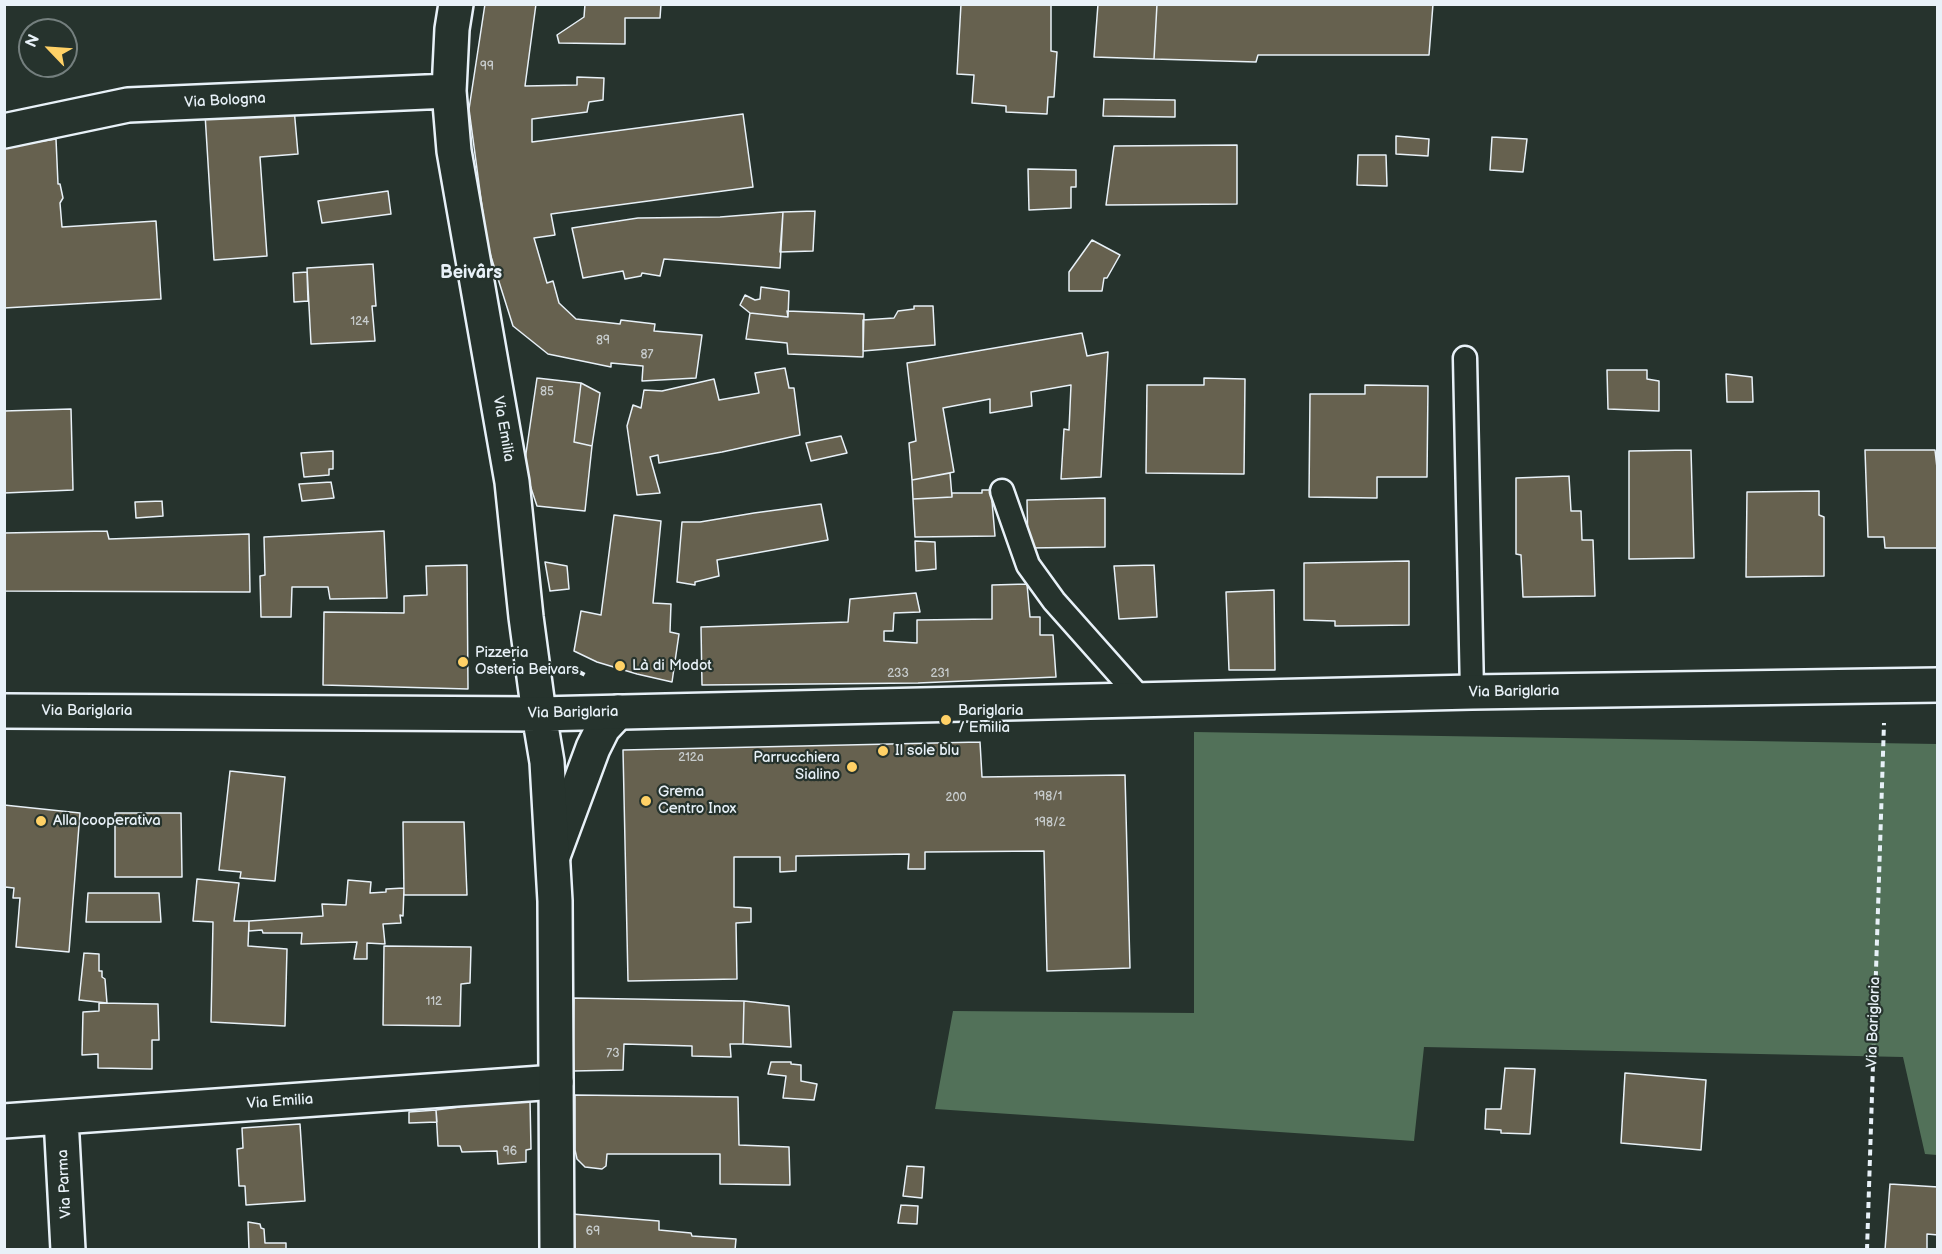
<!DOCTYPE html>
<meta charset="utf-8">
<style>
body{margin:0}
#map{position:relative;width:1942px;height:1254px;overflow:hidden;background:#26332d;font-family:"Balsamiq Sans",sans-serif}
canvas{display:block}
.frame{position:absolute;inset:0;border:6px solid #e8f1f8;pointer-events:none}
.north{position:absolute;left:18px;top:18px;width:60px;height:60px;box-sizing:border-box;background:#26332d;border:2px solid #747f7e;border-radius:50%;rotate:295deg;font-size:16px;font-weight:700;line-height:24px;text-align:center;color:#e8f1f8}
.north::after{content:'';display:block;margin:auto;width:21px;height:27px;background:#ffd166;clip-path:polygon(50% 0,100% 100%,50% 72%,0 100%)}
</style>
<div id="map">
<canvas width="1942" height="1254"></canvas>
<div class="frame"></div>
<div class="north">N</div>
</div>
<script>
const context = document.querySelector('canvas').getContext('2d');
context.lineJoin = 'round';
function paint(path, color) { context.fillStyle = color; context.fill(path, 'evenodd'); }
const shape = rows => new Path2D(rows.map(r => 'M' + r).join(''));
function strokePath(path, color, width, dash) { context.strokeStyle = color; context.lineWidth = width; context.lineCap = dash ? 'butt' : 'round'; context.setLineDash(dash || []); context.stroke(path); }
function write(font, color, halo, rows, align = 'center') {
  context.font = font + ' "Balsamiq Sans",sans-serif'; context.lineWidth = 4.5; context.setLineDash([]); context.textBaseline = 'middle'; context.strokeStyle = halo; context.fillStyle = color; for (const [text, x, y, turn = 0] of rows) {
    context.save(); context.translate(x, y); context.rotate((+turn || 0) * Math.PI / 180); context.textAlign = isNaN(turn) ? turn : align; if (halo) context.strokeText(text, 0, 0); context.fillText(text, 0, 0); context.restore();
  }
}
const green = shape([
 [1194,732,1937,744,1937,1155,1925,1154,1903,1057,1424,1047,1414,1141,935,1109,953,1011,1194,1013]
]);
const building = shape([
 [485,4,536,4,525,86,577,85,577,77,604,78,603,100,589,102,587,112,532,119,532,142,743,114,753,187,551,214,555,235,534,238,547,283,553,281,559,303,576,319,620,324,621,320,655,324,654,331,702,335,696,378,642,381,643,366,611,363,611,367,548,354,513,326,487,244,469,109,485,4],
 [585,4,661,4,660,18,625,18,625,44,559,43,557,35,584,17,585,4],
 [961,4,1051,4,1051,51,1057,52,1054,97,1048,97,1047,114,1006,112,1006,106,972,103,974,75,957,74,961,4],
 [1098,4,1157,4,1154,59,1094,57,1098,4],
 [1157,4,1433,4,1429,55,1258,55,1256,62,1154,59,1157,4],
 [1104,99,1175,100,1175,117,1103,116,1104,99],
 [294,108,298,154,260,157,267,256,214,260,205,114,294,108],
 [1396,136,1429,139,1428,156,1396,154,1396,136],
 [1492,137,1527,139,1523,172,1490,170,1492,137],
 [56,139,58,184,60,184,63,198,60,203,62,227,156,221,161,299,4,308,4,147,56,139],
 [1237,145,1237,204,1106,205,1114,146,1237,145],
 [1358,155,1386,155,1387,186,1357,185,1358,155],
 [1028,169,1076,170,1076,187,1071,187,1071,208,1029,210,1028,169],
 [388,191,391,214,322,223,318,201,388,191],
 [815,211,813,251,780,252,783,212,815,211],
 [783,212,780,268,664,259,660,276,642,273,641,276,625,279,623,271,583,278,572,228,638,218,720,217,783,212],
 [1092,240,1120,255,1107,278,1104,278,1102,291,1069,291,1069,272,1092,240],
 [373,264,376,306,372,306,375,341,311,344,307,268,373,264],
 [307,272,308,301,294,302,293,273,307,272],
 [761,287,789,291,788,317,750,313,740,305,745,295,755,300,760,299,761,287],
 [914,306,933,306,935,345,863,351,863,320,894,318,898,311,914,309,914,306],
 [787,311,864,314,863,357,788,354,787,343,746,339,750,313,788,317,787,311],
 [1082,333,1087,356,1108,352,1101,477,1061,479,1064,429,1069,430,1071,385,1031,392,1032,406,990,413,990,399,943,408,954,472,912,480,909,443,916,441,907,363,1082,333],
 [785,368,789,388,794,388,800,435,722,452,659,463,658,455,650,457,660,493,637,495,627,426,633,405,641,408,644,390,662,391,714,379,719,400,759,393,755,373,785,368],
 [1607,370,1647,370,1647,379,1659,381,1659,411,1608,409,1607,370],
 [1726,374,1752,377,1753,402,1727,402,1726,374],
 [537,378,581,383,574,442,592,446,585,511,537,506,524,467,537,378],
 [1204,378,1245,379,1244,474,1146,473,1147,385,1204,385,1204,378],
 [581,383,600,393,592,446,574,442,581,383],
 [1365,385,1428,386,1427,477,1377,477,1377,498,1309,497,1310,394,1365,394,1365,385],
 [71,409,73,490,4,493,4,411,71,409],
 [841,436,847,453,811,461,806,443,841,436],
 [1691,450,1694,558,1629,559,1629,451,1691,450],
 [1865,450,1935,450,1938,477,1938,548,1885,548,1884,537,1868,537,1865,450],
 [333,451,333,469,329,469,329,475,304,477,301,453,333,451],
 [950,473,952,497,913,499,912,480,950,473],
 [1569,476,1571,511,1581,511,1582,540,1593,540,1595,596,1523,597,1521,555,1516,554,1516,478,1569,476],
 [331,482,334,498,302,501,299,484,331,482],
 [982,490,991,490,995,536,915,537,913,499,952,497,952,493,982,493,982,490],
 [1819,491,1819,515,1824,517,1824,576,1746,577,1747,492,1819,491],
 [1105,498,1105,547,1028,548,1027,500,1105,498],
 [162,501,163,516,136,518,135,502,162,501],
 [821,504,828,540,717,560,719,576,695,582,695,585,677,582,682,522,700,522,754,513,821,504],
 [614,515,661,521,653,603,671,604,670,632,679,634,672,682,637,674,597,662,574,651,581,611,601,615,614,515],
 [107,531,109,539,249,534,250,592,4,591,4,533,107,531],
 [384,531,387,598,330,599,328,587,292,587,291,617,261,617,260,576,265,575,264,537,384,531],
 [915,541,935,542,936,569,916,571,915,541],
 [1409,561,1409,625,1335,626,1335,621,1304,620,1304,563,1409,561],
 [545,562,567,566,569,589,550,591,545,562],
 [467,565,468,689,323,685,324,612,404,613,404,596,427,595,426,566,467,565],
 [1154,565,1157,617,1119,619,1114,566,1154,565],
 [1027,584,1030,617,1040,617,1040,635,1053,635,1056,677,918,683,702,685,701,627,848,622,850,599,916,593,920,612,894,613,893,631,884,631,884,641,917,643,917,620,992,619,992,585,1027,584],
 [1274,590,1275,670,1229,670,1226,592,1274,590],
 [980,742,982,777,1125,775,1130,968,1047,971,1044,851,925,852,925,869,908,869,909,854,796,856,796,871,780,872,780,857,734,857,734,907,751,908,751,922,736,923,737,979,628,981,623,750,980,742],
 [230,771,285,777,275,881,240,878,241,872,219,870,230,771],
 [4,805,80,813,69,952,16,947,20,898,13,898,14,888,5,887,4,899,4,805],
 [115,813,181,813,182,877,115,877,115,813],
 [403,822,464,822,467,895,404,895,403,822],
 [197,879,239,883,234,921,249,921,248,946,287,949,285,1026,211,1022,213,922,193,921,197,879],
 [348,880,371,882,370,893,386,892,386,889,404,888,403,916,400,915,401,923,383,924,385,944,367,943,367,959,354,959,357,942,301,944,302,933,263,933,262,930,249,931,249,921,323,916,322,904,346,905,348,880],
 [88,893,159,893,161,922,86,922,88,893],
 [384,946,471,947,470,983,461,984,460,1026,383,1025,384,946],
 [84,953,99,954,99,971,102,971,102,977,105,979,107,1003,79,1000,84,953],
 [574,998,744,1001,743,1044,730,1044,731,1057,692,1056,692,1046,624,1044,623,1070,573,1071,574,998],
 [744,1001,789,1006,791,1047,743,1044,744,1001],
 [99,1003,158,1004,159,1040,152,1040,152,1069,98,1068,98,1054,82,1055,83,1012,99,1011,99,1003],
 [771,1062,791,1062,791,1064,801,1065,801,1081,817,1084,814,1100,783,1098,786,1076,768,1074,771,1062],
 [1505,1068,1535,1069,1530,1134,1501,1133,1501,1130,1485,1129,1486,1109,1501,1109,1505,1068],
 [1625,1073,1706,1080,1701,1150,1621,1143,1625,1073],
 [575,1095,738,1097,739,1145,789,1147,790,1185,720,1184,720,1154,607,1154,606,1166,602,1169,585,1167,577,1159,575,1150,575,1095],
 [530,1100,531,1149,526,1150,526,1162,498,1164,497,1151,462,1152,460,1146,438,1146,436,1110,459,1107,460,1103,530,1100],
 [436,1110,437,1122,409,1123,409,1112,436,1110],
 [300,1124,305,1201,246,1205,245,1186,239,1186,237,1149,243,1148,242,1128,300,1124],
 [907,1166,924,1167,922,1198,903,1196,907,1166],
 [1890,1184,1938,1187,1938,1235,1927,1234,1927,1250,1885,1250,1890,1184],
 [901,1205,918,1206,917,1224,898,1223,901,1205],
 [572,1214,659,1221,659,1230,691,1233,692,1236,736,1239,735,1250,571,1250,572,1214],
 [248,1222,260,1224,261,1228,264,1229,265,1243,286,1243,286,1250,249,1250,248,1222]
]);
const path = shape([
 [570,667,585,675],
 [1867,1250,1884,723]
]);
const lane = shape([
 [1465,358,1472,692],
 [1002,491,1028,565,1054,601,1142,700]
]);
const street = shape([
 [456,4,452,29,449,91,454,151,512,482,526,617,539,714],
 [4,131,128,105,449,91],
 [553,856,593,748,603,728,618,712],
 [61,1118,68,1250],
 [4,1121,556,1082]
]);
const secondary = shape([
 [4,711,539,714,1472,692,1938,685],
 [539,714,547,762,555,901,557,1250]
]);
const markers = [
 [463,662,6,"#ffd166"],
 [620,666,6,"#ffd166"],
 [946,720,6,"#ffd166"],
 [883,751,6,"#ffd166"],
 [852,767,6,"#ffd166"],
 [646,801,6,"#ffd166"],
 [41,821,6,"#ffd166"]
];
const numberNames = [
 ["99",487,67],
 ["124",360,322],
 ["89",603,341],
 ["87",647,355],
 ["85",547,392],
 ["233",898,674],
 ["231",940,674],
 ["212a",691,758],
 ["198/1",1048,797],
 ["200",956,798],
 ["198/2",1050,823],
 ["112",434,1002],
 ["73",613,1054],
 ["96",510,1152],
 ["69",593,1232]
];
const streetNames = [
 ["Via Bologna",225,101,-3],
 ["Via Emilia",503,429,80],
 ["Via Bariglaria",1514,692,-1],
 ["Via Bariglaria",87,711],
 ["Via Bariglaria",573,713,-1],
 ["Via Bariglaria",1874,1022,-88],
 ["Via Emilia",280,1102,-4],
 ["Via Parma",65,1184,-93]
];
const poiNames = [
 ["Pizzeria",475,653],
 ["Osteria Beivars",475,670],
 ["Là di Modot",632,666],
 ["Bariglaria",958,711],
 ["/ Emilia",958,728],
 ["Il sole blu",895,751],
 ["Parrucchiera",840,758,"right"],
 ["Sialino",840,775,"right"],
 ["Grema",658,792],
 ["Centro Inox",658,809],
 ["Alla cooperativa",53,821]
];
const quarterNames = [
 ["Beivârs",471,273]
];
paint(green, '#527159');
paint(building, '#66614f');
strokePath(building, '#e8f1f8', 1.5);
strokePath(lane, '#e8f1f8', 27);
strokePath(street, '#e8f1f8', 38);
strokePath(secondary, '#e8f1f8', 38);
strokePath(path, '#e8f1f8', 4, [6, 4.5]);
strokePath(lane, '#26332d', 22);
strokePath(street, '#26332d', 33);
strokePath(secondary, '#26332d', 33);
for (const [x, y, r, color] of markers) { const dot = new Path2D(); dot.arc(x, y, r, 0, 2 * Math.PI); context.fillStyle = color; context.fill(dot); strokePath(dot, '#26332d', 2); }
write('12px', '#c8cdce', null, numberNames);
write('15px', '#e8f1f8', '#26332d', streetNames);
write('15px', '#e8f1f8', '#26332d', poiNames, 'left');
write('bold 18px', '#e8f1f8', '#26332d', quarterNames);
</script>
